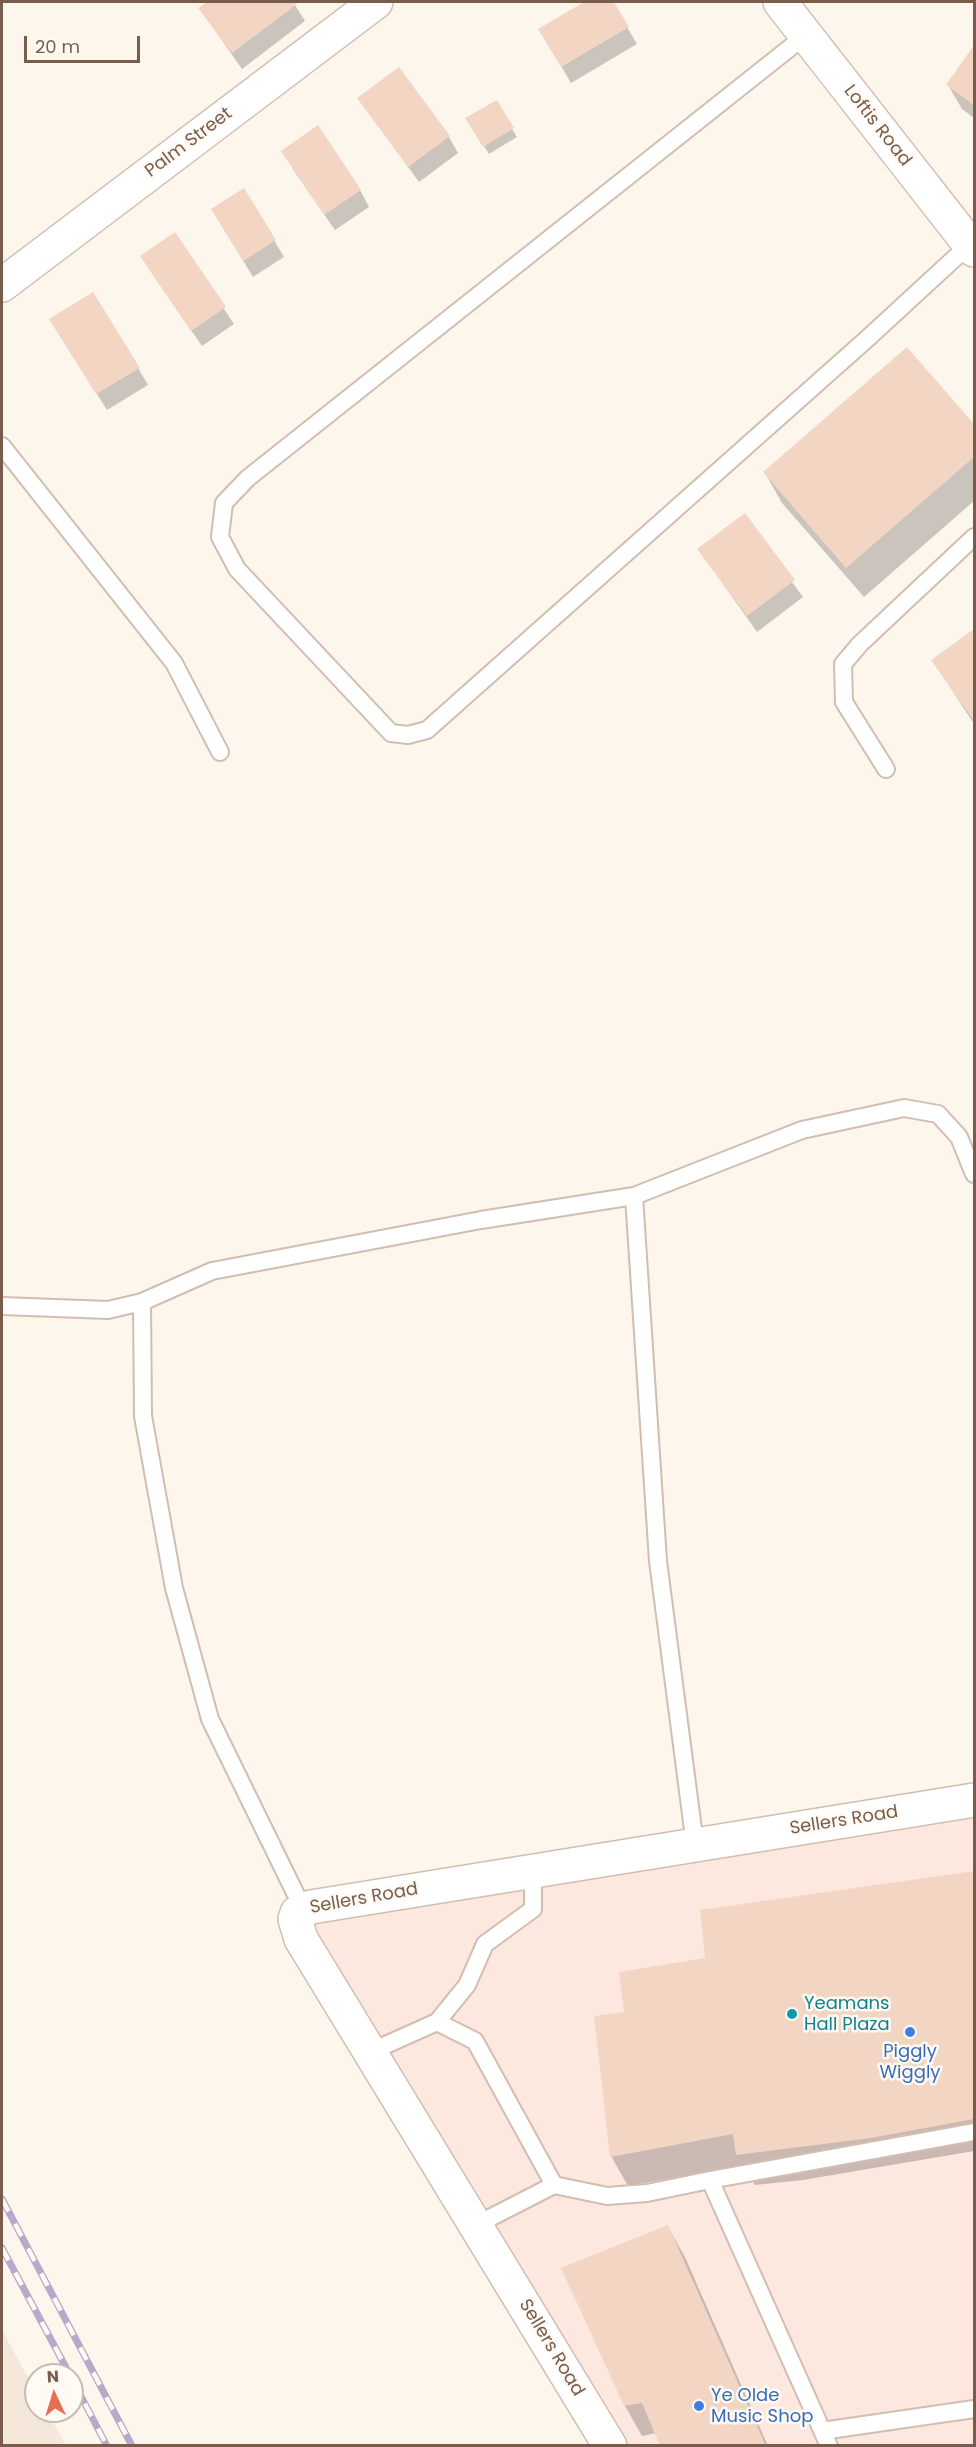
<!DOCTYPE html>
<style>
body{margin:0}
#map{position:relative;width:976px;height:2447px;overflow:hidden;background:#fdf6ec;font-family:Poppins,sans-serif}
canvas{display:block}
.frame{position:absolute;inset:0;border:3px solid #7a5c4d;pointer-events:none}
.north{position:absolute;left:24px;top:2363px;width:60px;height:60px;box-sizing:border-box;background:#fffaf3;border:2px solid #cabbb1;border-radius:50%;rotate:356deg;font-size:16px;font-weight:700;line-height:24px;text-align:center;color:#7a5c4d}
.north::after{content:'';display:block;margin:auto;width:21px;height:27px;background:#e76f51;clip-path:polygon(50% 0,100% 100%,50% 72%,0 100%)}
.scale{position:absolute;left:24px;top:36px;width:116px;height:27px;box-sizing:border-box;border:3px solid #7a5c4d;border-top:0;padding-left:8px;font-size:18px;line-height:21px;white-space:nowrap;color:#7a5c4d;-webkit-text-stroke:4px #fffaf3;paint-order:stroke}
</style>
<div id="map">
<canvas width="976" height="2447"></canvas>
<div class="frame"></div>
<div class="north">N</div>
<div class="scale">20 m</div>
</div>
<script>
const context = document.querySelector('canvas').getContext('2d');
context.lineJoin = 'round';
function paint(path, color) { context.fillStyle = color; context.fill(path, 'evenodd'); }
const shape = rows => new Path2D(rows.map(r => 'M' + r).join(''));
function strokePath(path, color, width, dash) { context.strokeStyle = color; context.lineWidth = width; context.lineCap = dash ? 'butt' : 'round'; context.setLineDash(dash || []); context.stroke(path); }
function write(font, color, halo, rows, align = 'center') {
  context.font = font + ' Poppins,sans-serif'; context.lineWidth = 5; context.setLineDash([]); context.textBaseline = 'middle'; context.strokeStyle = halo; context.fillStyle = color; for (const [text, x, y, turn = 0] of rows) {
    context.save(); context.translate(x, y); context.rotate((+turn || 0) * Math.PI / 180); context.textAlign = isNaN(turn) ? turn : align; if (halo) context.strokeText(text, 0, 0); context.fillText(text, 0, 0); context.restore();
  }
}
const residential = shape([
 [2,2330,36,2392,36,2411,47,2411,66,2445,2,2445]
]);
const commercial = shape([
 [974,1800,974,2445,610,2445,297,1913]
]);
const shadow = shape([
 [210,2,293,2,305,21,242,69,200,9],
 [587,2,612,2,637,44,571,83,540,30],
 [974,47,974,118,962,109,948,85],
 [359,99,449,137,458,153,419,182],
 [496,102,517,137,489,154,467,119],
 [292,168,360,190,369,207,335,230],
 [244,190,284,257,253,277,222,226],
 [174,234,234,324,202,346,151,272],
 [61,336,138,368,148,385,107,410],
 [907,349,974,426,974,501,864,597,782,503,765,473],
 [744,516,803,597,757,632,699,550],
 [974,631,974,724,933,661],
 [974,1873,974,2151,803,2180,755,2185,743,2165,628,2186,611,2156,626,2013,707,1959,701,1912],
 [668,2227,685,2257,768,2446,662,2446,656,2433,642,2436,625,2406]
]);
const building = shape([
 [207,2,295,2,297,4,232,53,198,8],
 [584,2,614,2,629,27,561,67,538,29],
 [974,45,974,105,946,85],
 [399,67,450,136,408,167,357,98],
 [497,100,514,128,483,147,465,118],
 [318,125,361,190,324,215,281,151],
 [244,188,276,240,243,261,211,209],
 [175,232,226,307,191,331,140,256],
 [93,292,140,368,96,394,49,319],
 [907,347,974,424,974,457,846,568,763,472],
 [745,513,795,580,747,616,697,549],
 [974,629,974,721,931,660],
 [974,1871,974,2119,871,2138,736,2155,733,2134,610,2157,594,2016,624,2012,619,1972,705,1958,700,1910],
 [668,2225,766,2446,660,2446,642,2403,624,2406,561,2268]
]);
const lane = shape([
 [806,35,248,478,224,503,220,537,237,569,391,733,408,735,427,730,868,338,970,244],
 [2,446,174,663,220,752],
 [886,769,844,702,843,664,860,644,974,537],
 [634,1196,658,1561,695,1845],
 [142,1302,143,1416,174,1588,210,1719,303,1909],
 [2,1306,108,1310,142,1302,212,1271,481,1220,634,1196,802,1130,904,1108,938,1114,959,1137,974,1174],
 [437,2022,475,2041,554,2185],
 [370,2052,437,2022,467,1985,485,1944,533,1909,533,1871],
 [476,2225,554,2185,607,2196,647,2193,710,2180],
 [822,2431,974,2409],
 [829,2446,710,2180,974,2132]
]);
const street = shape([
 [2,285,376,2],
 [610,2446,301,1939,295,1919,297,1913,311,1907,974,1800]
]);
const secondary = shape([
 [780,2,974,250]
]);
const rail = shape([
 [2,2199,132,2446],
 [2,2248,70,2375],
 [72,2379,107,2446]
]);
const markers = [
 [792,2014,6,"#0f9aa8"],
 [910,2032,6,"#3f7fe0"],
 [699,2406,6,"#3f7fe0"]
];
const streetNames = [
 ["Loftis Road",877,126,52],
 ["Palm Street",189,143,-37],
 ["Sellers Road",844,1821,-9],
 ["Sellers Road",364,1899,-10],
 ["Sellers Road",551,2348,59]
];
const cultureNames = [
 ["Yeamans",804,2004],
 ["Hall Plaza",804,2025]
];
const shopNames = [
 ["Piggly",910,2052],
 ["Wiggly",910,2073],
 ["Ye Olde",711,2396,"left"],
 ["Music Shop",711,2417,"left"]
];
paint(residential, '#f5e8da');
paint(commercial, '#fde8e0');
paint(shadow, '#0003');
paint(building, '#f3d5c3');
strokePath(lane, '#d1beb0', 20);
strokePath(street, '#d1beb0', 36);
strokePath(secondary, '#d6c0b0', 36);
strokePath(lane, '#fff', 16);
strokePath(street, '#fff', 33);
strokePath(secondary, '#fff', 33);
strokePath(rail, '#b9a8c9', 7);
strokePath(rail, '#fffaf3', 4.5, [14]);
for (const [x, y, r, color] of markers) { const dot = new Path2D(); dot.arc(x, y, r, 0, 2 * Math.PI); context.fillStyle = color; context.fill(dot); strokePath(dot, '#fffaf3', 2); }
write('18px', '#7a5c4d', '#fffaf3', streetNames);
write('18px', '#0d838f', '#fffaf3', cultureNames, 'left');
write('18px', '#366cbe', '#fffaf3', shopNames);
</script>
